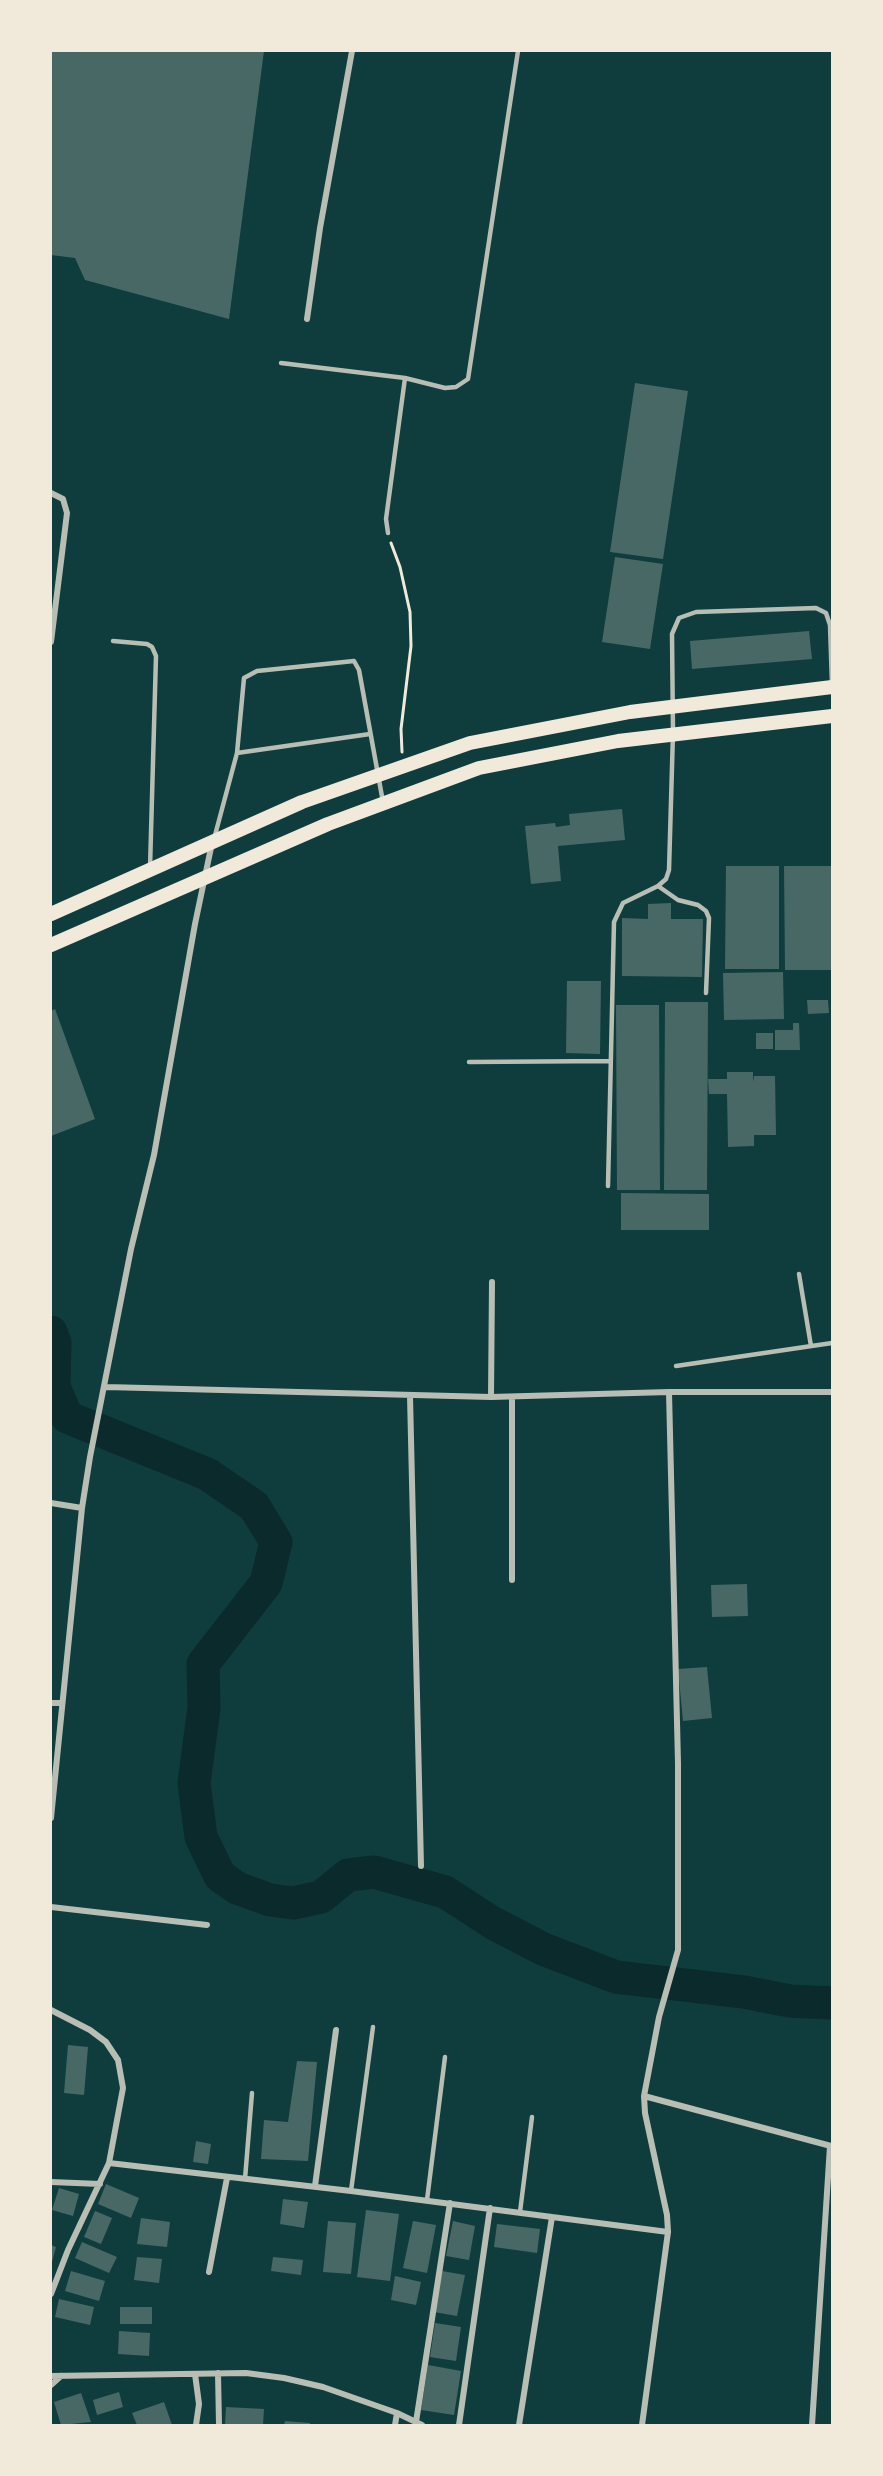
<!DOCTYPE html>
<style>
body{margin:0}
#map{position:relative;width:883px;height:2476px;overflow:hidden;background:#0f3d3e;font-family:"Work Sans",sans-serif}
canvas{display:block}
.frame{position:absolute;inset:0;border:52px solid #f1e9da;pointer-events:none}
</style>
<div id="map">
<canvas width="883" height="2476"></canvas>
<div class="frame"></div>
</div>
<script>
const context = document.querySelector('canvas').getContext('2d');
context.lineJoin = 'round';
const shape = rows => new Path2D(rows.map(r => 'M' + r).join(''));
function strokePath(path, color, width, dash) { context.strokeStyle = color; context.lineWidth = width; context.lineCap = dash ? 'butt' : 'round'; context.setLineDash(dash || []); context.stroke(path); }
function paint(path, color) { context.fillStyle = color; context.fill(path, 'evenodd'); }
const river = shape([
 [51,1332,55,1343,54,1387,67,1417,207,1474,254,1506,276,1542,266,1583,203,1664,204,1708,194,1783,201,1837,220,1876,237,1888,270,1900,293,1903,321,1897,348,1875,374,1872,445,1892,493,1923,543,1949,616,1977,744,1992,790,2001,832,2003]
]);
const building = shape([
 [51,51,264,51,229,319,85,280,75,258,51,255],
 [635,383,688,391,663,559,610,552],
 [615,557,663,564,650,649,602,642],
 [809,631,812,659,692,669,690,641],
 [622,809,625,840,558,846,561,881,531,884,525,826,555,823,556,827,570,825,569,814],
 [726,866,779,866,779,969,725,969],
 [784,866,832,866,832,970,785,970],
 [671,903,671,919,703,919,702,977,622,976,622,918,648,919,648,904],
 [783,972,784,1019,724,1020,723,973],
 [567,981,601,981,600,1054,566,1053],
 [807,1000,828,1000,829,1013,808,1014],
 [665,1002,708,1002,707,1190,664,1190],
 [616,1005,659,1005,660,1190,617,1190],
 [55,1009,95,1119,51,1136,51,1011],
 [793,1023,799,1023,800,1050,775,1050,775,1030,793,1030],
 [756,1033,773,1033,773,1049,756,1049],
 [727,1072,753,1072,753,1082,754,1076,775,1076,776,1135,754,1135,754,1146,728,1147,727,1094,709,1094,708,1079,727,1079],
 [621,1193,709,1194,709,1230,621,1230],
 [747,1584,748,1616,712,1617,711,1585],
 [707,1667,712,1718,683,1721,678,1669],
 [68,2045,88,2047,84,2095,64,2093],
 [297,2061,317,2062,308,2161,261,2159,264,2120,288,2122],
 [196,2141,211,2144,208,2164,193,2162],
 [106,2184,139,2198,131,2218,98,2204],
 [59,2188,79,2194,73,2216,52,2210],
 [283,2199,308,2202,304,2228,280,2224],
 [366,2210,399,2214,390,2281,357,2277],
 [95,2211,112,2218,101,2244,84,2237],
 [141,2218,170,2222,167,2247,137,2244],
 [328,2221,356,2223,351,2274,323,2272],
 [413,2221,436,2225,427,2273,403,2268],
 [453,2221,475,2226,469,2260,446,2256],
 [497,2224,540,2229,537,2253,494,2247],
 [82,2242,117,2257,109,2273,75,2258],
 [51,2245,56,2247,52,2262,51,2262],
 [137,2257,162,2259,159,2283,134,2280],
 [273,2257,303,2260,301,2275,271,2271],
 [71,2271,105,2281,99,2301,65,2291],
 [442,2271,465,2275,457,2316,434,2312],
 [395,2276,421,2282,416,2305,391,2300],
 [59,2299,94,2307,90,2325,55,2317],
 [120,2307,152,2307,152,2324,120,2324],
 [435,2323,461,2327,456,2361,430,2357],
 [119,2331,150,2333,149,2356,118,2354],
 [428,2365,461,2371,454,2415,421,2410],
 [119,2392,123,2407,97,2415,93,2400],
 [81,2393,91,2422,61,2425,54,2402],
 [164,2402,172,2425,137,2425,132,2413],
 [226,2407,264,2409,263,2425,225,2425],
 [285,2421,310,2423,310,2425,284,2425]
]);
const path = shape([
 [391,543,400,567,410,612,411,646,401,729,402,752]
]);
const service = shape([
 [281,363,405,378,445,388,456,387,468,379,518,51],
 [388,533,386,519,405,378],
 [113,641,147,644,152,647,156,656,150,868],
 [237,753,370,734],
 [214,839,237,753,244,678,257,671,354,661,359,670,383,802],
 [658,886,678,900,698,905,706,911,709,918,706,993],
 [469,1062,610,1061],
 [608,1186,614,922,623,903,658,886,666,879,669,870,673,733,672,634,679,618,696,612,816,608,826,613,830,625,832,685],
 [799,1274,811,1346],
 [676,1366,832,1343],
 [245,2179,252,2093],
 [351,2191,373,2027],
 [427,2200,445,2057],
 [520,2212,532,2117]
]);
const minor = shape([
 [307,319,320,228,352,51],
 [51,493,63,499,67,513,51,642],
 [106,1387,491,1397,669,1392,832,1392],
 [410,1396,421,1866],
 [491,1397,492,1282],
 [51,1503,82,1508],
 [512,1580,512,1397],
 [51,1703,62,1703],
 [51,1818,82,1508,90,1457,131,1249,154,1155,195,924,212,843],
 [51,1907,207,1925],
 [51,2010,90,2030,106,2042,118,2060,123,2088,109,2163,68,2250,51,2294],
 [644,2096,831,2146],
 [109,2163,351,2191,668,2232],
 [51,2182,100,2184],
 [315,2186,336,2030],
 [209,2272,227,2178],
 [218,2373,219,2425],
 [195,2374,199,2404,196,2425],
 [51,2376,246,2373,284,2378,323,2387,397,2413,422,2425],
 [51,2385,61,2376],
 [416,2422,450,2203],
 [395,2425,397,2413],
 [459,2425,490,2208],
 [519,2425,552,2217],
 [642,2425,668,2232,667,2215,645,2113,644,2096,659,2017,678,1950,678,1763,669,1392],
 [812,2425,830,2146]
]);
const trunk = shape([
 [51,914,302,802,470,743,630,712,832,687],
 [51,945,328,824,479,768,618,741,832,716]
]);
strokePath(river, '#0a2a2b', 33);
paint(building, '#486865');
strokePath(path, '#f1e9da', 3);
strokePath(service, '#b8beb3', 4.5);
strokePath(minor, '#b8beb3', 6);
strokePath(trunk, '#f1e9da', 14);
</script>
